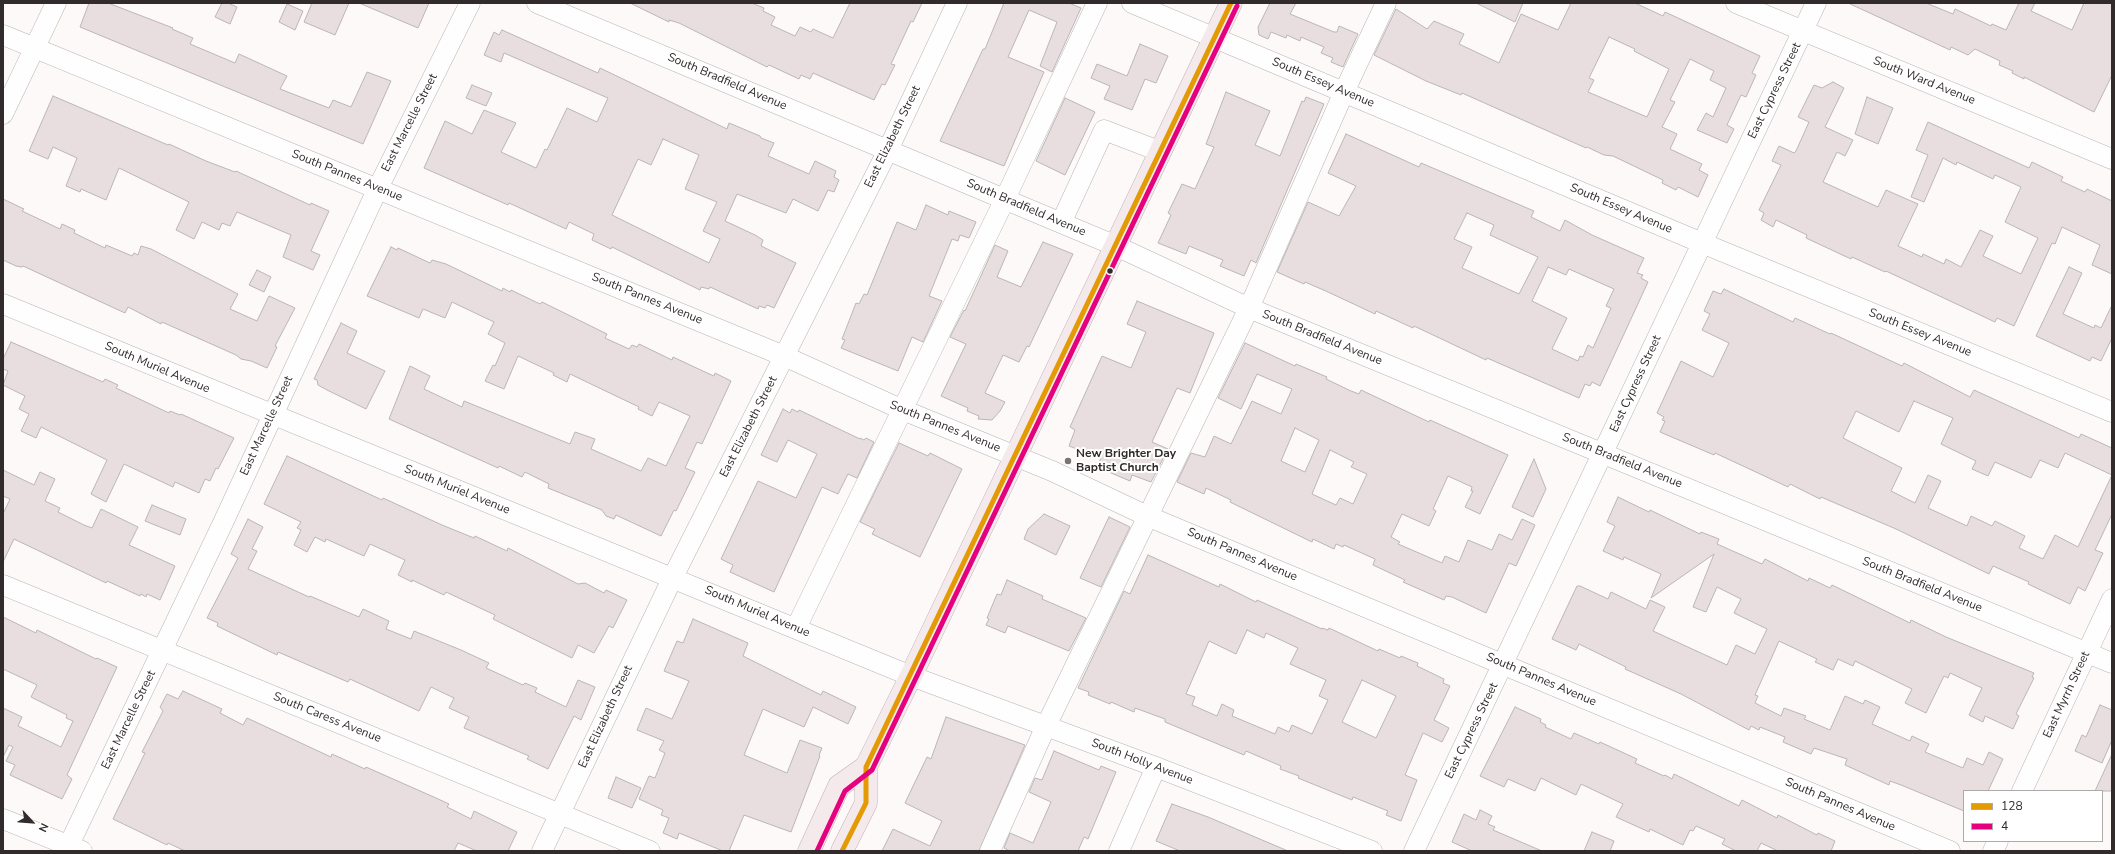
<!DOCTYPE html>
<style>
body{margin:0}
#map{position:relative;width:2115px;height:854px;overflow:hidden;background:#fdf9f9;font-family:"Nunito Sans",sans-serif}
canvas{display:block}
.frame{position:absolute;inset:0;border:4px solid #322b2c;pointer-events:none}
.legend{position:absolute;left:1963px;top:790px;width:140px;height:52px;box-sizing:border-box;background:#fff;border:1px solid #adaaab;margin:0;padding:5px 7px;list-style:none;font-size:12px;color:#322b2c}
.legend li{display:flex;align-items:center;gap:8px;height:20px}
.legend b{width:20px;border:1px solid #adaaab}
.north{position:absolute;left:12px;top:802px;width:40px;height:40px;-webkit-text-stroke:3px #fff;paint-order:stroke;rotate:116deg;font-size:11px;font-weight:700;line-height:16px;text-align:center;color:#322b2c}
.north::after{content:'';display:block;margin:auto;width:14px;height:18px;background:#322b2c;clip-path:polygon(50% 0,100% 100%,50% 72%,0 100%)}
</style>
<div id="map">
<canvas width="2115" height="854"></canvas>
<div class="frame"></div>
<ul class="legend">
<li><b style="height:5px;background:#e39a04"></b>128</li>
<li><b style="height:5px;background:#e5007d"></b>4</li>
</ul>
<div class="north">N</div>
</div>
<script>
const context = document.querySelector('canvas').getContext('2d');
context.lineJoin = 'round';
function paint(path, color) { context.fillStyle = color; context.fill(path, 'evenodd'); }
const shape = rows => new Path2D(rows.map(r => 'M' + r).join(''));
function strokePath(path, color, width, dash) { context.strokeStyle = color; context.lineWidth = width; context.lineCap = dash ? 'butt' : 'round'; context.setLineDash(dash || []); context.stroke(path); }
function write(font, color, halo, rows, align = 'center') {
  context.font = font + ' "Nunito Sans",sans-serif'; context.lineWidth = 4; context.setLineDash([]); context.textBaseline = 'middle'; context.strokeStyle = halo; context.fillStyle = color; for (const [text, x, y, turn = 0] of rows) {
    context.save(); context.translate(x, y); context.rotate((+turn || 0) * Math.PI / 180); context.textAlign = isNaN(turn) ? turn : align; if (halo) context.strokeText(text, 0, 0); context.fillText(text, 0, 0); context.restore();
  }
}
const building = shape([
 [89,3,108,3,173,28,172,29,193,38,190,44,235,63,239,54,287,76,280,89,329,108,333,100,351,107,367,72,391,81,363,144,80,27,89,3],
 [222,3,228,3,237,7,230,24,215,17,222,3],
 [312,3,349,3,335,35,304,22,312,3],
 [359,3,429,3,418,28,359,3],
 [630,3,752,3,764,8,763,11,775,17,771,25,795,36,800,27,811,32,813,29,833,38,850,3,922,3,913,22,911,21,891,64,895,65,885,85,882,84,874,100,813,73,810,79,801,75,799,79,769,65,767,67,679,23,669,20,669,22,630,3],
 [1004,3,1069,3,1081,8,1052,72,1040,66,1057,22,1029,10,1008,57,1044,72,1004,166,940,141,983,49,985,49,1004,3],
 [1270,3,1296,3,1290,14,1334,32,1337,32,1339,26,1358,34,1343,67,1331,62,1333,58,1321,53,1324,47,1301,37,1300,41,1287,35,1286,38,1271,32,1268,39,1259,35,1258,27,1270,3],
 [1476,3,1523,3,1515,22,1476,3],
 [1571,3,1635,3,1663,16,1665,12,1760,56,1752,73,1756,75,1746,97,1741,95,1727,125,1734,129,1727,143,1697,130,1706,113,1713,117,1726,88,1710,80,1714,71,1690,59,1670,100,1675,102,1662,127,1677,134,1670,149,1702,164,1699,170,1708,175,1698,197,1678,187,1676,190,1662,183,1663,180,1613,156,1604,155,1587,147,1586,148,1462,93,1461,95,1426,81,1374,55,1396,9,1427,29,1434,21,1464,34,1459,44,1499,63,1521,14,1558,30,1571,3],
 [1609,37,1635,49,1634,51,1669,69,1647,117,1588,92,1594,80,1589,78,1609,37],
 [1848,3,1926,3,1953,14,1955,9,1991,26,1992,24,2006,30,2019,3,2035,3,2031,11,2072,30,2084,3,2112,3,2112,75,2094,112,2024,77,2024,79,2012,73,2013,71,1999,65,2000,61,1975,49,1968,55,1951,47,1950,50,1848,3],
 [287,4,303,11,295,30,279,22,287,4],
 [502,30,598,73,600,68,727,129,729,123,760,136,761,138,774,143,768,156,809,174,815,161,836,171,834,177,839,180,834,192,828,190,818,211,793,199,786,213,737,194,725,221,755,235,763,240,761,246,796,263,774,308,767,305,765,308,759,306,758,309,710,287,709,289,701,287,700,290,612,247,611,249,592,240,594,234,569,222,566,229,509,203,508,205,424,168,445,121,472,134,484,110,516,123,501,152,536,168,545,149,547,150,567,108,597,122,608,98,504,53,501,62,484,55,494,32,499,35,502,30],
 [663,139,699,155,685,189,717,202,703,231,720,239,709,263,612,215,638,159,651,165,663,139],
 [1140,44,1168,56,1156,83,1145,79,1132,110,1104,99,1110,86,1091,78,1097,64,1127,76,1140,44],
 [1833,82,1844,88,1825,127,1853,140,1845,156,1837,152,1823,182,1878,207,1886,190,1918,204,1898,246,1922,257,1923,254,1944,264,1946,259,1961,267,1980,230,1993,236,1983,256,2021,274,2038,238,2005,222,2021,187,1995,175,1993,179,1957,162,1956,165,1943,158,1924,202,1911,197,1928,155,1916,150,1928,122,2029,168,2032,162,2063,177,2061,181,2085,192,2087,189,2112,201,2112,274,2092,265,2100,245,2062,227,2055,244,2052,243,2014,326,1997,318,1995,322,1886,271,1885,272,1852,257,1851,259,1806,238,1807,235,1776,220,1773,227,1761,220,1764,213,1759,210,1781,165,1772,161,1779,146,1794,153,1796,151,1809,122,1798,117,1814,85,1822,88,1833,82],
 [472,85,492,93,486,106,466,98,472,85],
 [1226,92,1270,111,1255,145,1280,156,1302,101,1304,102,1306,97,1324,104,1256,263,1251,260,1244,276,1220,266,1223,260,1189,246,1186,254,1158,243,1171,215,1168,213,1182,184,1195,189,1214,147,1206,144,1226,92],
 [53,96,168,145,169,144,206,161,235,172,236,171,310,205,311,203,329,211,311,251,320,255,313,270,283,257,291,235,237,212,230,226,222,223,219,230,202,222,194,239,176,230,189,202,119,168,106,200,81,189,80,192,66,186,77,158,53,147,48,159,29,151,53,96],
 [1867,97,1893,108,1878,144,1855,134,1867,97],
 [1065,98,1095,112,1065,175,1036,161,1065,98],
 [1346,134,1419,167,1421,163,1534,211,1531,217,1560,231,1565,220,1592,235,1644,258,1637,273,1643,275,1641,278,1648,282,1600,386,1592,382,1590,386,1585,384,1579,398,1487,358,1486,360,1414,326,1413,328,1376,311,1375,314,1328,292,1305,282,1304,284,1277,272,1308,202,1339,216,1356,186,1328,173,1346,134],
 [1467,213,1494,225,1490,235,1538,257,1519,294,1462,268,1472,247,1454,239,1467,213],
 [1548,267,1566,275,1569,269,1614,289,1606,306,1611,308,1593,348,1588,345,1583,357,1580,356,1578,361,1552,349,1567,318,1532,301,1548,267],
 [3,199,24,209,22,211,60,229,62,224,75,230,74,233,105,248,106,245,132,256,134,253,138,255,141,246,151,249,238,294,230,309,257,321,269,296,295,308,275,346,277,347,267,368,251,361,241,359,236,355,162,322,161,324,128,307,125,313,23,266,22,267,16,266,3,260,3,199],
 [926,205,948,215,949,211,976,222,969,238,960,235,958,241,952,239,929,296,942,301,923,342,912,337,898,371,841,348,845,340,842,339,856,303,859,304,864,294,867,295,897,222,916,230,926,205],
 [1043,242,1073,254,1029,347,1027,346,1019,362,1003,355,985,393,1005,402,1000,411,992,420,978,419,979,416,967,411,968,408,941,396,966,344,950,337,964,310,965,311,995,245,1008,251,997,277,1021,287,1043,242],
 [391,247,397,250,398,248,430,263,432,260,446,264,502,291,503,288,510,292,511,290,540,304,542,302,607,334,605,338,629,349,632,345,637,347,639,344,672,360,673,357,705,372,714,376,715,373,731,381,702,444,697,442,685,468,695,472,676,511,674,510,661,536,616,515,614,519,606,516,602,510,548,488,549,484,525,472,522,477,499,466,498,468,389,419,410,366,430,376,424,389,462,407,464,401,570,444,575,432,595,439,591,449,641,471,648,458,666,466,690,416,659,402,652,416,638,409,639,407,570,374,567,382,553,375,554,373,518,356,504,389,485,381,493,365,495,366,505,343,488,334,494,322,452,302,445,318,423,309,419,318,367,296,391,247],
 [2069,267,2082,273,2063,314,2094,328,2095,325,2101,328,2112,305,2112,338,2101,361,2092,357,2090,361,2036,336,2069,267],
 [257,270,271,277,264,292,249,285,257,270],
 [1724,289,1793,322,1795,318,1830,334,1831,333,1902,366,1904,363,1970,397,1974,390,2079,438,2081,434,2112,448,2112,514,2095,550,2103,553,2085,591,2078,587,2070,604,2028,584,2029,582,1993,566,1989,574,1896,529,1821,497,1820,499,1790,484,1788,487,1715,453,1714,455,1660,432,1665,421,1662,420,1664,417,1657,413,1681,361,1713,377,1729,343,1702,330,1710,314,1704,311,1713,291,1721,294,1724,289],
 [1914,401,1953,418,1941,444,1976,461,1972,469,1988,476,1995,462,2031,478,2040,460,2058,468,2065,453,2112,475,2078,547,2055,535,2043,559,2019,548,2025,536,1995,521,1992,526,1971,516,1967,526,1928,508,1941,481,1928,475,1915,503,1891,491,1902,468,1843,438,1856,411,1899,432,1914,401],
 [1137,301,1214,333,1190,393,1177,388,1152,442,1168,449,1151,482,1132,475,1130,481,1097,467,1101,458,1069,446,1075,430,1070,427,1102,356,1131,368,1146,332,1127,324,1137,301],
 [341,323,357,331,347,353,385,371,366,409,327,390,318,385,317,380,314,379,341,323],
 [11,342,103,382,105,379,118,385,116,388,169,413,170,411,180,415,181,414,234,438,218,469,216,468,210,481,205,479,199,493,175,482,173,487,124,464,106,502,91,494,107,460,41,427,36,438,21,431,29,414,19,409,25,396,3,385,8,371,3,369,3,359,11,342],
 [1245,343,1295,366,1296,364,1327,377,1326,379,1351,391,1359,394,1361,390,1429,422,1430,420,1508,455,1480,514,1465,507,1473,491,1471,491,1472,487,1448,476,1433,509,1436,511,1429,526,1402,514,1391,537,1400,542,1398,544,1442,563,1445,556,1459,562,1468,540,1492,550,1499,534,1512,540,1522,519,1535,525,1516,566,1509,563,1486,613,1452,597,1446,596,1444,600,1403,582,1405,580,1373,565,1375,559,1344,545,1343,547,1336,544,1334,549,1313,539,1312,542,1230,502,1231,500,1206,488,1204,494,1177,482,1191,453,1205,457,1214,436,1231,444,1252,401,1281,414,1292,389,1257,374,1241,409,1218,398,1245,343],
 [1295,428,1319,440,1305,472,1281,461,1295,428],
 [1330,450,1354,462,1351,467,1367,474,1353,504,1340,498,1336,505,1312,494,1330,450],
 [783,409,790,413,792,409,798,412,799,410,860,439,860,438,864,440,866,438,874,442,857,478,848,474,838,494,822,487,774,592,730,572,733,565,721,559,758,481,796,498,817,454,788,440,777,462,761,455,783,409],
 [899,443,928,456,930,453,962,469,920,557,872,534,875,529,860,522,899,443],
 [287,456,382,500,383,498,442,525,474,538,475,536,507,551,508,548,578,584,585,583,604,593,606,590,627,600,613,628,609,626,594,653,578,645,572,658,493,619,495,615,446,592,444,595,412,580,412,582,398,575,405,560,370,544,364,556,326,539,325,542,315,537,307,552,294,545,301,530,297,528,301,522,264,504,287,456],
 [1534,459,1546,489,1533,517,1512,507,1534,459],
 [3,470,34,485,40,472,55,479,45,501,60,508,58,512,84,525,92,528,101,509,138,527,129,545,175,566,160,600,147,594,146,597,141,594,140,596,107,581,106,583,14,539,3,562,3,514,10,499,3,496,3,470],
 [1618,497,1649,512,1650,510,1700,534,1701,532,1719,539,1717,544,1762,564,1765,559,1808,581,1809,578,1830,588,1832,585,1910,623,1911,620,1946,637,2034,673,2032,677,2034,678,2016,714,2019,716,2013,729,1985,716,1983,722,1969,715,1982,688,1950,673,1948,678,1944,676,1926,713,1905,703,1912,689,1855,661,1853,666,1838,659,1833,670,1815,662,1817,659,1779,641,1755,695,1758,696,1755,703,1781,716,1784,708,1806,716,1804,719,1830,730,1845,696,1863,704,1865,700,1880,707,1872,724,1910,741,1912,736,1929,744,1925,752,1963,768,1967,758,1983,765,1989,752,2003,759,1988,791,1964,791,1964,811,1901,785,1890,781,1889,785,1845,765,1847,759,1814,748,1811,754,1783,742,1785,737,1760,727,1759,730,1751,726,1749,730,1681,694,1625,669,1626,667,1579,644,1576,650,1552,639,1577,586,1580,586,1608,599,1611,592,1646,609,1650,600,1665,607,1653,631,1727,665,1736,645,1755,654,1767,629,1734,613,1741,599,1717,587,1706,612,1693,607,1714,554,1651,598,1661,574,1624,557,1623,560,1603,551,1615,526,1607,522,1618,497],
 [152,505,186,519,180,535,145,521,152,505],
 [1044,514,1070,526,1056,555,1024,539,1028,529,1044,514],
 [1109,517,1130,527,1101,587,1080,578,1109,517],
 [248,519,263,527,252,549,257,551,248,569,309,597,310,596,359,617,363,609,389,621,386,629,411,639,414,631,461,650,489,663,486,668,523,685,525,683,537,688,535,692,566,707,578,680,595,687,581,720,574,716,548,769,527,759,529,756,464,728,469,717,449,708,454,698,431,687,419,711,350,679,348,682,278,652,277,655,217,626,218,623,207,618,238,558,231,554,248,519],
 [1148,555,1219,587,1220,584,1256,602,1257,600,1322,629,1322,628,1328,630,1329,628,1378,651,1379,649,1400,658,1401,656,1418,663,1417,666,1444,679,1443,683,1450,686,1434,720,1449,728,1442,742,1423,733,1405,775,1417,780,1401,821,1386,815,1388,811,1353,797,1352,800,1298,778,1299,776,1280,769,1281,766,1246,751,1244,755,1165,722,1165,719,1135,708,1134,712,1111,702,1110,704,1088,695,1089,692,1078,688,1124,591,1130,594,1148,555],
 [1247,630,1264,638,1266,633,1298,648,1290,664,1326,680,1319,696,1328,700,1312,734,1292,725,1289,732,1278,727,1275,734,1232,716,1234,710,1222,704,1217,716,1192,705,1195,697,1186,694,1209,641,1236,654,1247,630],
 [1362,680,1396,696,1376,738,1342,722,1362,680],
 [1007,580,1043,596,1042,599,1086,618,1069,651,1008,626,1005,633,986,625,989,619,987,618,997,594,1001,595,1007,580],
 [3,617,36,633,37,630,96,659,97,658,117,667,67,775,72,779,62,799,10,775,15,765,6,761,13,747,9,745,3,757,3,708,22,717,18,726,61,747,73,721,66,718,67,715,31,697,37,685,3,669,3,617],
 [693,619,748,643,743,656,821,695,823,691,856,707,848,724,813,707,804,727,763,709,744,755,787,773,800,740,822,748,819,755,820,756,791,832,744,815,729,851,723,851,679,833,677,839,663,833,669,818,661,815,663,810,639,799,649,776,655,778,665,753,659,750,664,741,637,730,646,708,672,719,689,681,664,671,677,641,683,643,693,619],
 [183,691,222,709,220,713,243,725,247,718,331,757,332,754,365,769,366,767,436,798,449,804,447,807,471,819,474,811,517,832,508,851,477,851,458,843,454,851,185,851,168,843,167,845,113,819,145,753,142,752,163,711,160,707,167,694,178,699,183,691],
 [2100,705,2112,710,2112,740,2102,763,2075,751,2082,735,2086,737,2100,705],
 [1515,707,1541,719,1540,722,1546,725,1545,727,1571,739,1574,733,1599,744,1600,742,1637,759,1635,763,1664,776,1665,775,1672,779,1674,774,1739,806,1742,800,1777,818,1778,815,1817,835,1818,833,1835,841,1831,851,1778,851,1761,843,1757,851,1736,851,1722,844,1725,839,1696,826,1693,831,1690,830,1683,845,1650,829,1649,832,1616,817,1623,804,1581,784,1576,795,1541,778,1535,791,1508,779,1504,787,1480,776,1515,707],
 [946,717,1025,745,979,851,882,851,893,829,930,846,942,821,905,803,927,757,931,759,946,717],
 [1054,751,1099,770,1101,766,1116,772,1088,839,1084,837,1078,851,1010,851,1004,848,1010,833,1033,843,1051,802,1029,792,1035,778,1042,780,1054,751],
 [2112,754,2112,791,2095,791,2112,754],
 [616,777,641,788,632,808,608,798,616,777],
 [1172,804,1208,817,1288,851,1180,851,1156,841,1172,804],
 [1480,810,1492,816,1488,824,1495,827,1493,830,1542,851,1472,851,1452,842,1464,814,1476,820,1480,810],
 [1592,832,1614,841,1610,851,1584,851,1592,832]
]);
const minor = shape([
 [537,3,1116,246,1249,308,2112,663],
 [1132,3,1702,243,2112,412],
 [1736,3,2112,159],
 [3,35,784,356,903,410,1052,471,1147,516,1950,851],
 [3,114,56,3],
 [1061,223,1104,130,1159,151],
 [3,304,911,676,1156,767,1372,851],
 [3,585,650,851],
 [796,628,1005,199,1097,3],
 [2022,791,2112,599],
 [3,819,82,851],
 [66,851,222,525,378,188,470,3],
 [542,851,673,577,888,150,957,3],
 [990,851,1046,726,1249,308,1344,92,1386,3],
 [1119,851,1156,767],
 [1414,851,1816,3],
 [1993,851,1998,841]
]);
const major = shape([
 [809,851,839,786,866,767],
 [842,851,866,803,866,767,911,676,1231,3]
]);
const bus1 = shape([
 [842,851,866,803,866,767,1231,3]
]);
const bus2 = shape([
 [817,851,845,791,872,770,1237,6]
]);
const markers = [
 [1110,271,3.5,"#322b2c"],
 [1068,461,4,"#797374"]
];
const streetNames = [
 ["South Ward Avenue",1924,81,22],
 ["South Bradfield Avenue",727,82,23],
 ["South Essey Avenue",1323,83,23],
 ["East Cypress Street",1775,91,-64],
 ["East Marcelle Street",410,123,-63],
 ["East Elizabeth Street",893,137,-64],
 ["South Pannes Avenue",347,176,22],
 ["South Bradfield Avenue",1026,208,23],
 ["South Essey Avenue",1621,209,23],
 ["South Pannes Avenue",647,299,22],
 ["South Essey Avenue",1920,333,22],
 ["South Bradfield Avenue",1322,338,22],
 ["South Muriel Avenue",157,368,23],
 ["East Cypress Street",1636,384,-65],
 ["East Marcelle Street",267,426,-65],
 ["East Elizabeth Street",749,427,-63],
 ["South Pannes Avenue",945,427,22],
 ["South Bradfield Avenue",1622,461,22],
 ["South Muriel Avenue",457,490,22],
 ["South Pannes Avenue",1242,555,23],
 ["South Bradfield Avenue",1922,585,22],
 ["South Muriel Avenue",757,612,23],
 ["South Pannes Avenue",1541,680,23],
 ["East Myrrh Street",2067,695,-65],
 ["East Elizabeth Street",606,717,-65],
 ["South Caress Avenue",327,718,22],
 ["East Marcelle Street",129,720,-64],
 ["East Cypress Street",1472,731,-64],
 ["South Holly Avenue",1142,762,21],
 ["South Pannes Avenue",1840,805,23]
];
const poiNames = [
 ["New Brighter Day",1076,454],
 ["Baptist Church",1076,468]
];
paint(building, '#e8dedf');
strokePath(building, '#bbb6b6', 1);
strokePath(minor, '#b9b4b4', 21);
strokePath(major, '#c3b0b3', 23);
strokePath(minor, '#fffefe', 20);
strokePath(major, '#f4eaeb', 22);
strokePath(bus1, '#e39a04', 5);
strokePath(bus2, '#e5007d', 5);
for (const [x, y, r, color] of markers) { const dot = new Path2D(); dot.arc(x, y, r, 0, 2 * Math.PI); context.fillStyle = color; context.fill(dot); strokePath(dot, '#fff', 1.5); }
write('12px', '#322b2c', '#fff', streetNames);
write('bold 12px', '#322b2c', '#fff', poiNames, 'left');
</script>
